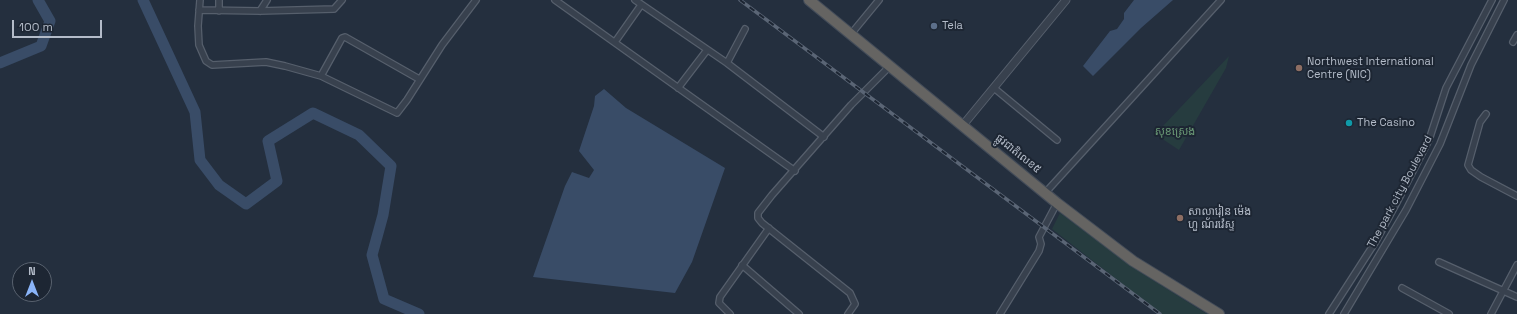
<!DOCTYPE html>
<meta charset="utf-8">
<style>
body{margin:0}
#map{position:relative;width:1517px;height:314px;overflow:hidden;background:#242f3e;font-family:"Space Grotesk",sans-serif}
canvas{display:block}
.north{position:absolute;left:12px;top:262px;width:40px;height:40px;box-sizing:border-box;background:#1d2633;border:1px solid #59626f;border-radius:50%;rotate:0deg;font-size:11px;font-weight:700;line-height:16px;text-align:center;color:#b4bcc9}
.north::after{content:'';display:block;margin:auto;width:14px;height:18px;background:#8ab4f8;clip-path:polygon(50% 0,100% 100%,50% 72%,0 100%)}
.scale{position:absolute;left:12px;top:20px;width:90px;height:18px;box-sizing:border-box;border:2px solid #b4bcc9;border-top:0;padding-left:5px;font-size:12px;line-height:14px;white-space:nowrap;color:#b4bcc9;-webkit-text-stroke:3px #1d2633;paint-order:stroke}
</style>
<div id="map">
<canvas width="1517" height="314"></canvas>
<div class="north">N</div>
<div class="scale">100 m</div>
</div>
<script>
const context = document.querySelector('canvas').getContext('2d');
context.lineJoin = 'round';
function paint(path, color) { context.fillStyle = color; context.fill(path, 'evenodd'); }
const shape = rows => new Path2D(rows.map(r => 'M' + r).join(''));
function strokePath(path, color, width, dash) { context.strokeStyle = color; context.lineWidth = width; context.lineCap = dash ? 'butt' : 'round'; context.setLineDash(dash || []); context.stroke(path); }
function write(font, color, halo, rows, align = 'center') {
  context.font = font + ' "Space Grotesk","Noto Sans Khmer",sans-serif'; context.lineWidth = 4; context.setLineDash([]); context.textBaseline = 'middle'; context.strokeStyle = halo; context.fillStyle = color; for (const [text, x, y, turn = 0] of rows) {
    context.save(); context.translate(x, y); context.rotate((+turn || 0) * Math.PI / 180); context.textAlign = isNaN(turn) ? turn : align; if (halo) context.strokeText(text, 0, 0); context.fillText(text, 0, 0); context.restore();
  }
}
const green = shape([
 [1229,56,1226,68,1179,150,1158,136,1158,132,1163,126],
 [1060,213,1140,272,1207,314,1161,314,1052,229]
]);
const water = shape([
 [1134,0,1173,0,1141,28,1093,76,1083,66,1110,31,1117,29,1124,19,1124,13],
 [604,89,626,108,725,168,692,262,675,293,533,277,565,186,572,172,589,178,594,170,579,151,594,106,595,96]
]);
const river = shape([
 [143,0,195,112,200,160,219,185,246,204,277,181,268,141,313,113,359,135,391,166,383,215,372,255,384,299,419,314],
 [0,63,41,46,50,21,38,0]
]);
const minor = shape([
 [200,0,198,26,199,45,206,61,212,65,266,62,285,66,321,76,397,113,407,100,442,45,476,0],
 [555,0,795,171],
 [635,0,727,63,824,137],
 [199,10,260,11,334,9,342,0],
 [219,11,219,0],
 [260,11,267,0],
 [851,34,879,0],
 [615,42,641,5],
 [1513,42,1517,35],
 [727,63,745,29],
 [321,76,342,38,345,37,419,79],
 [678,88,707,50],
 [994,88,1057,140],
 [1486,114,1480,122,1468,165,1471,170,1481,177,1517,196],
 [1046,192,1221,0],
 [1439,262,1517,297],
 [742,265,799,314],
 [1402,288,1449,314],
 [730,314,719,303,720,297,769,228],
 [848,314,855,304,850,293,762,223,758,218,758,213,772,195,851,105,890,66],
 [1000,314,1039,251,1041,244,1039,237,1057,203],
 [1329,314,1376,241,1396,204,1429,140,1446,88,1492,0],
 [1344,314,1406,210,1440,144,1471,65,1504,0],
 [1491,314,1517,265]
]);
const tertiary = shape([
 [963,125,1066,0]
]);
const trunk = shape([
 [809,0,1057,203,1133,261,1219,314]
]);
const rail = shape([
 [740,0,1160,314]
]);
const markers = [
 [934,26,4,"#5c6f8a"],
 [1299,68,4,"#8d6e63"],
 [1349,123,4,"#0f9aa8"],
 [1180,218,4,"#8d6e63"]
];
const poiNames = [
 ["Tela",942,26],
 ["Northwest International",1307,62],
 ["Centre (NIC)",1307,75],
 ["The Casino",1357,123],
 ["សាលារៀន ម៉េង",1188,212],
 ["ហួ ណ័រវ៉េស្ទ",1188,225]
];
const parkNames = [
 ["សុខស្រេង",1175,132]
];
const streetNames = [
 ["ផ្លូវជាតិលេខ៥",1018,154,39],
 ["The park city Boulevard",1400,192,-62]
];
paint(green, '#263c3f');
paint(water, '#394c67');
strokePath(river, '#394c67', 11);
strokePath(minor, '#565f6c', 8);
strokePath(tertiary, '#565f6c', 9);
strokePath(trunk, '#434c59', 12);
strokePath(minor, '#38414e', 5.5);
strokePath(tertiary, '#38414e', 7);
strokePath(trunk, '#656462', 10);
strokePath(rail, '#5a6575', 3.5);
strokePath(rail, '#1d2633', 2, [6]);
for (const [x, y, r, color] of markers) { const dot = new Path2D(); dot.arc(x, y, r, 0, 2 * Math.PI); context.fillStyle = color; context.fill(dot); strokePath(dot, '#1d2633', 1.5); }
write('11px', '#b4bcc9', '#1d2633', poiNames, 'left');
write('11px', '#6b9a76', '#1d2633', parkNames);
write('11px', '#b4bcc9', '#1d2633', streetNames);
</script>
